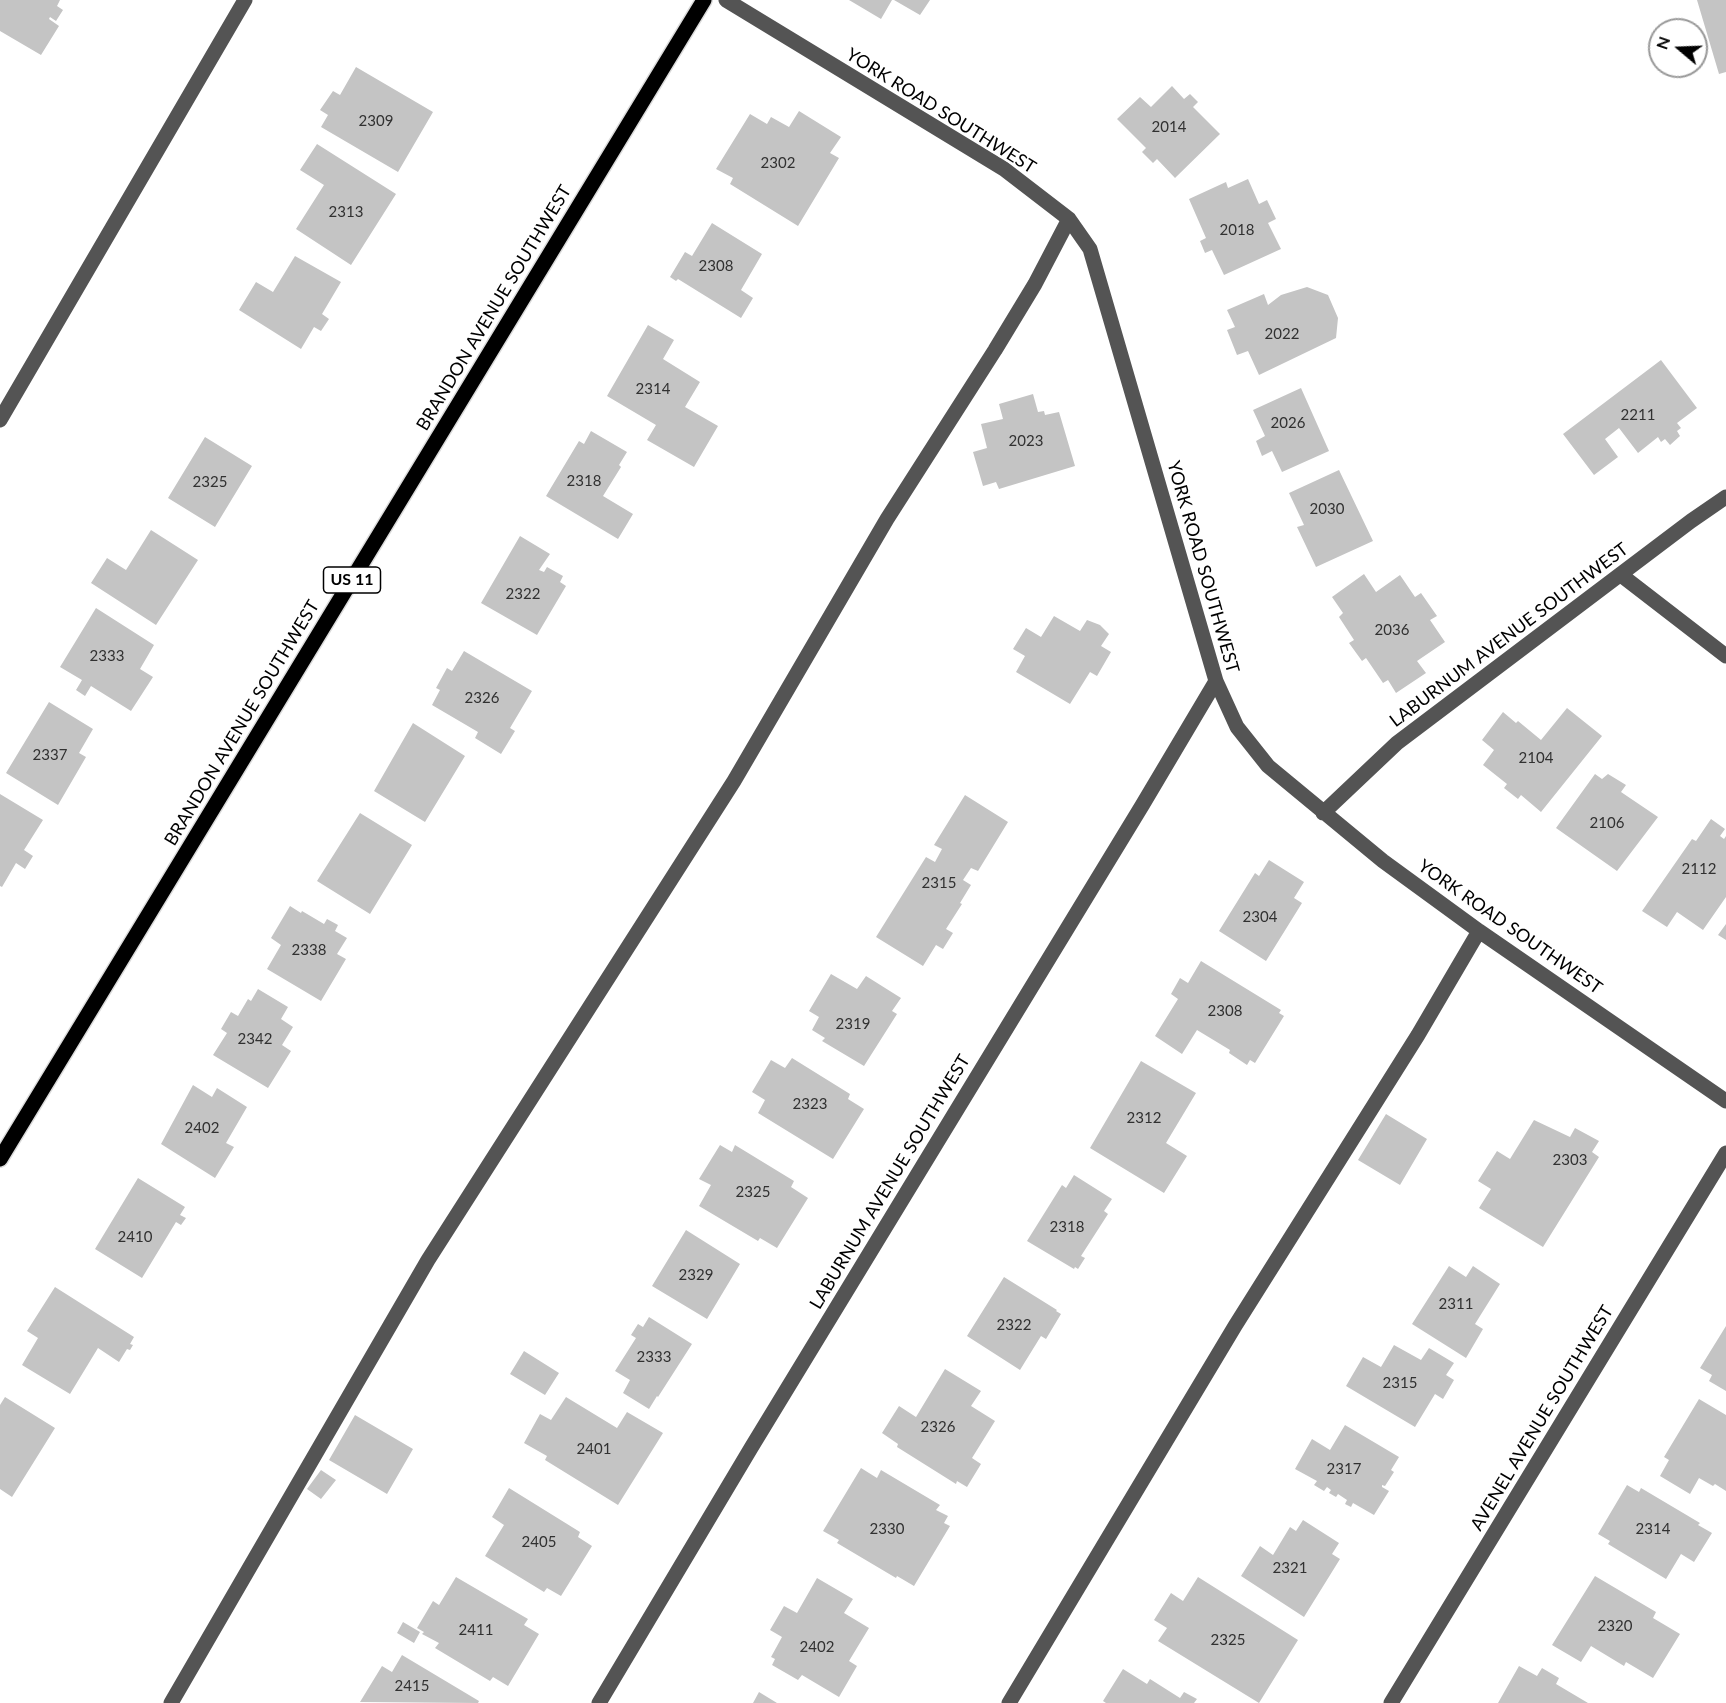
<!DOCTYPE html>
<style>
body{margin:0}
#map{position:relative;width:1726px;height:1703px;overflow:hidden;background:#fff;font-family:Lato,sans-serif}
canvas{display:block}
.north{position:absolute;left:1648px;top:18px;width:60px;height:60px;box-sizing:border-box;background:#fff;border:2px solid #999;border-radius:50%;rotate:289deg;font-size:16px;font-weight:700;line-height:24px;text-align:center;color:#000}
.north::after{content:'';display:block;margin:auto;width:21px;height:27px;background:#000;clip-path:polygon(50% 0,100% 100%,50% 72%,0 100%)}
</style>
<div id="map">
<canvas width="1726" height="1703"></canvas>
<div class="north">N</div>
</div>
<script>
const context = document.querySelector('canvas').getContext('2d');
context.lineJoin = 'round';
function paint(path, color) { context.fillStyle = color; context.fill(path, 'evenodd'); }
const shape = rows => new Path2D(rows.map(r => 'M' + r).join(''));
function strokePath(path, color, width, dash) { context.strokeStyle = color; context.lineWidth = width; context.lineCap = dash ? 'butt' : 'round'; context.setLineDash(dash || []); context.stroke(path); }
function write(font, color, halo, rows, align = 'center') {
  context.font = font + ' Lato,sans-serif'; context.lineWidth = 4.5; context.setLineDash([]); context.textBaseline = 'middle'; context.strokeStyle = halo; context.fillStyle = color; for (const [text, x, y, turn = 0] of rows) {
    context.save(); context.translate(x, y); context.rotate((+turn || 0) * Math.PI / 180); context.textAlign = isNaN(turn) ? turn : align; if (halo) context.strokeText(text, 0, 0); context.fillText(text, 0, 0); context.restore();
  }
}
const building = shape([
 [0,0,60,0,57,6,63,10,56,21,50,17,49,19,59,26,41,55,0,31],
 [849,0,892,0,881,19],
 [894,0,930,0,920,15],
 [1697,0,1726,0,1726,72,1719,74],
 [356,67,433,112,398,172,321,127,328,115,320,110,333,91,340,95],
 [1172,86,1184,99,1190,94,1198,102,1193,107,1220,134,1175,178,1157,159,1153,163,1142,152,1146,148,1117,119,1140,97,1151,107],
 [799,111,841,137,830,153,839,158,798,226,730,184,733,178,716,169,750,114,767,124,771,117,789,127],
 [317,144,396,194,351,265,296,229,324,185,300,170],
 [1248,179,1259,204,1267,200,1276,219,1268,223,1281,249,1224,275,1212,250,1205,253,1200,241,1206,238,1189,199,1226,182,1228,188],
 [712,223,762,254,741,290,753,298,741,318,678,279,676,281,670,277,685,252,692,256],
 [295,256,341,282,322,314,329,319,321,331,314,327,301,349,239,310,256,282,273,292],
 [1307,287,1328,295,1338,318,1336,338,1259,375,1248,351,1237,355,1227,330,1235,327,1227,310,1264,294,1268,305,1281,295],
 [648,325,674,340,663,359,700,382,685,407,718,426,694,467,647,440,656,425,607,396],
 [1661,360,1697,408,1677,423,1681,428,1677,431,1680,436,1670,445,1665,439,1661,442,1658,437,1638,453,1619,428,1605,439,1618,457,1594,475,1563,434],
 [1301,388,1329,451,1282,472,1272,451,1262,456,1256,441,1265,436,1253,410],
 [1033,394,1038,412,1044,411,1045,415,1059,412,1075,466,999,489,996,482,983,486,973,452,987,448,981,424,1003,419,999,404],
 [591,431,627,452,619,465,621,467,603,496,633,514,618,539,546,496,579,441,584,444],
 [205,437,252,466,215,527,168,498],
 [1339,470,1373,541,1316,567,1297,527,1304,525,1289,493],
 [151,530,198,560,156,625,91,583,107,558,126,570],
 [520,536,550,554,539,570,544,572,547,567,563,576,560,582,566,586,537,635,481,603],
 [1364,574,1376,592,1400,575,1415,597,1421,593,1437,616,1430,620,1445,642,1417,661,1426,673,1396,693,1388,680,1383,683,1366,658,1362,661,1349,643,1354,640,1339,617,1343,613,1332,597],
 [96,608,154,645,140,669,153,677,131,711,91,686,85,696,76,690,82,680,60,667],
 [1054,616,1080,631,1087,620,1100,625,1109,634,1101,646,1111,652,1097,676,1090,672,1070,704,1016,672,1025,656,1013,649,1026,628,1041,637],
 [464,651,532,691,510,728,515,731,501,754,475,738,478,732,432,705,440,690,436,688,447,668,452,671],
 [49,702,93,729,79,753,86,757,58,805,6,773],
 [1567,708,1602,736,1541,812,1521,795,1518,799,1504,788,1507,784,1483,765,1494,750,1482,740,1503,712,1516,723,1518,721,1541,740],
 [413,723,465,756,425,822,374,791],
 [1595,774,1602,779,1608,774,1626,785,1621,792,1658,817,1617,871,1556,828],
 [0,794,43,820,24,850,33,856,25,869,16,863,2,887,0,886],
 [965,795,1008,822,978,871,971,868,963,880,971,885,960,903,962,904,946,929,953,933,943,949,936,945,923,966,876,937,926,857,935,862,942,849,934,845],
 [360,813,412,845,370,914,317,881],
 [1711,819,1725,829,1720,836,1724,839,1726,836,1726,897,1703,930,1677,912,1667,927,1642,911,1692,839,1696,841],
 [1269,860,1304,882,1294,898,1302,903,1266,961,1219,931,1255,873,1259,876],
 [290,906,301,913,302,911,324,924,327,919,338,925,335,931,347,938,337,954,346,959,321,1001,267,969,281,945,271,938],
 [1726,924,1726,940,1718,935],
 [1201,961,1281,1010,1279,1013,1284,1016,1255,1063,1250,1060,1247,1065,1229,1053,1230,1050,1197,1030,1182,1054,1155,1036,1178,999,1171,994,1180,978,1188,983],
 [831,974,857,989,866,976,901,998,892,1011,897,1014,864,1066,822,1041,825,1038,812,1030,819,1017,809,1011],
 [258,989,288,1007,281,1019,293,1027,282,1045,291,1051,268,1088,213,1055,227,1033,221,1029,231,1012,238,1016,248,999,251,1001],
 [792,1058,850,1094,848,1099,864,1109,833,1159,758,1113,765,1100,752,1092,771,1060,785,1068],
 [1141,1061,1196,1093,1166,1143,1187,1156,1164,1193,1090,1148],
 [193,1085,212,1097,217,1088,247,1107,226,1143,234,1147,215,1178,161,1144],
 [1386,1114,1427,1139,1400,1185,1358,1160],
 [1534,1120,1570,1137,1575,1128,1599,1141,1592,1152,1599,1157,1543,1247,1479,1208,1491,1189,1478,1181,1497,1151,1510,1159],
 [720,1145,732,1152,735,1145,794,1181,791,1187,808,1198,777,1248,760,1238,758,1241,699,1206,711,1185,699,1179],
 [1074,1175,1112,1199,1104,1211,1108,1214,1081,1256,1085,1258,1078,1269,1075,1267,1074,1269,1027,1241,1062,1185,1066,1188],
 [138,1178,185,1207,180,1215,186,1218,181,1225,176,1222,142,1278,95,1249],
 [686,1230,740,1264,707,1319,652,1286],
 [1449,1266,1466,1277,1473,1266,1500,1284,1475,1324,1483,1329,1466,1358,1412,1324],
 [1004,1277,1057,1310,1056,1311,1061,1314,1046,1339,1041,1336,1020,1370,967,1336],
 [55,1287,134,1337,130,1344,133,1345,130,1350,127,1349,119,1362,98,1348,70,1394,22,1365,38,1338,27,1331],
 [649,1317,692,1344,658,1397,657,1396,649,1409,623,1393,630,1380,615,1371,636,1338,631,1335,638,1324,643,1327],
 [1726,1326,1726,1391,1709,1381,1712,1375,1700,1368],
 [1394,1345,1421,1360,1429,1348,1454,1363,1446,1375,1454,1380,1443,1399,1435,1394,1415,1427,1346,1386,1363,1357,1381,1367],
 [524,1351,559,1373,545,1395,510,1374],
 [945,1369,981,1391,971,1406,995,1421,972,1458,981,1464,967,1487,957,1481,956,1484,897,1447,898,1444,882,1433,899,1406,916,1417],
 [5,1397,55,1428,12,1497,0,1489,0,1405],
 [566,1397,617,1428,627,1412,663,1433,618,1505,545,1460,547,1456,524,1443,540,1414,551,1420],
 [1699,1399,1726,1415,1726,1491,1715,1484,1713,1486,1699,1478,1690,1494,1660,1476,1669,1460,1664,1457],
 [355,1415,413,1449,387,1494,329,1460],
 [1345,1425,1399,1457,1391,1470,1394,1472,1385,1486,1382,1485,1382,1487,1389,1491,1374,1515,1353,1503,1351,1507,1345,1504,1347,1500,1338,1494,1336,1497,1329,1493,1331,1490,1327,1487,1324,1491,1314,1485,1317,1481,1295,1469,1312,1439,1330,1450],
 [861,1468,877,1478,881,1470,940,1505,936,1510,948,1516,944,1523,950,1526,914,1586,897,1576,896,1578,837,1543,839,1540,823,1531],
 [321,1470,336,1480,321,1499,307,1489],
 [1627,1485,1639,1492,1641,1488,1700,1523,1698,1525,1712,1533,1694,1562,1681,1554,1666,1579,1608,1544,1610,1541,1598,1534],
 [509,1488,580,1532,578,1537,592,1546,561,1596,547,1588,544,1592,485,1556,504,1525,492,1517],
 [1303,1520,1339,1543,1332,1554,1340,1559,1304,1617,1241,1576,1260,1546,1273,1555,1290,1527,1296,1531],
 [1595,1576,1656,1612,1653,1618,1680,1634,1653,1678,1626,1662,1624,1666,1591,1646,1581,1662,1552,1645],
 [456,1577,528,1619,524,1625,539,1634,508,1686,493,1677,490,1681,435,1648,439,1643,422,1634,424,1632,417,1628,433,1601,439,1605],
 [1198,1577,1298,1640,1259,1703,1158,1641,1167,1628,1154,1620,1171,1593,1183,1601],
 [817,1578,853,1599,844,1613,869,1628,849,1661,857,1666,839,1697,802,1675,798,1680,772,1665,775,1659,771,1657,782,1637,770,1630,784,1606,797,1613],
 [403,1622,420,1632,414,1643,397,1633],
 [402,1655,479,1701,478,1703,360,1702,382,1666,392,1672],
 [1519,1666,1537,1676,1542,1668,1559,1678,1556,1684,1588,1703,1498,1703],
 [1123,1669,1147,1684,1150,1679,1180,1698,1184,1692,1197,1699,1194,1703,1106,1703,1103,1701],
 [759,1692,777,1703,753,1703]
]);
const minor = shape([
 [726,0,1004,169,1069,219,1090,249,1216,681,1237,727,1268,766,1383,861,1479,931,1726,1101],
 [0,420,245,0],
 [1621,575,1726,656],
 [1323,813,1397,743,1691,521,1726,497],
 [171,1703,428,1260,734,781,887,519,995,350,1035,284,1069,219],
 [599,1703,751,1448,1143,804,1216,681],
 [1009,1703,1235,1326,1418,1035,1479,931],
 [1391,1703,1726,1153]
]);
const major = shape([
 [0,1159,704,0]
]);
const numberNames = [
 ["2309",376,121],
 ["2014",1169,127],
 ["2302",778,163],
 ["2313",346,212],
 ["2018",1237,230],
 ["2308",716,266],
 ["2022",1282,334],
 ["2314",653,389],
 ["2211",1638,415],
 ["2026",1288,423],
 ["2023",1026,441],
 ["2318",584,481],
 ["2325",210,482],
 ["2030",1327,509],
 ["2322",523,594],
 ["2036",1392,630],
 ["2333",107,656],
 ["2326",482,698],
 ["2337",50,755],
 ["2104",1536,758],
 ["2106",1607,823],
 ["2112",1699,869],
 ["2315",939,883],
 ["2304",1260,917],
 ["2338",309,950],
 ["2308",1225,1011],
 ["2319",853,1024],
 ["2342",255,1039],
 ["2323",810,1104],
 ["2312",1144,1118],
 ["2402",202,1128],
 ["2303",1570,1160],
 ["2325",753,1192],
 ["2318",1067,1227],
 ["2410",135,1237],
 ["2329",696,1275],
 ["2311",1456,1304],
 ["2322",1014,1325],
 ["2333",654,1357],
 ["2315",1400,1383],
 ["2326",938,1427],
 ["2401",594,1449],
 ["2317",1344,1469],
 ["2330",887,1529],
 ["2314",1653,1529],
 ["2405",539,1542],
 ["2321",1290,1568],
 ["2320",1615,1626],
 ["2411",476,1630],
 ["2325",1228,1640],
 ["2402",817,1647],
 ["2415",412,1686]
];
const shields = [
 [352,580,57]
];
const shieldNames = [
 ["US 11",352,580]
];
const streetNames = [
 ["YORK ROAD SOUTHWEST",941,111,32],
 ["BRANDON AVENUE SOUTHWEST",494,308,-59],
 ["YORK ROAD SOUTHWEST",1203,567,74],
 ["LABURNUM AVENUE SOUTHWEST",1509,635,-37],
 ["BRANDON AVENUE SOUTHWEST",242,723,-59],
 ["YORK ROAD SOUTHWEST",1510,927,35],
 ["LABURNUM AVENUE SOUTHWEST",890,1182,-59],
 ["AVENEL AVENUE SOUTHWEST",1542,1418,-59]
];
paint(building, '#c4c4c4');
strokePath(major, '#dbdbdb', 18);
strokePath(minor, '#545454', 15);
strokePath(major, '#000', 15);
write('15px', '#313131', null, numberNames);
for (const [x, y, w] of shields) { const box = new Path2D(); box.roundRect(x - w / 2, y - 13, w, 26, 4.5); context.fillStyle = '#fff'; context.fill(box); strokePath(box, '#000', 1.5); }
write('bold 16px', '#000', null, shieldNames);
write('18px', '#000', '#fff', streetNames);
</script>
